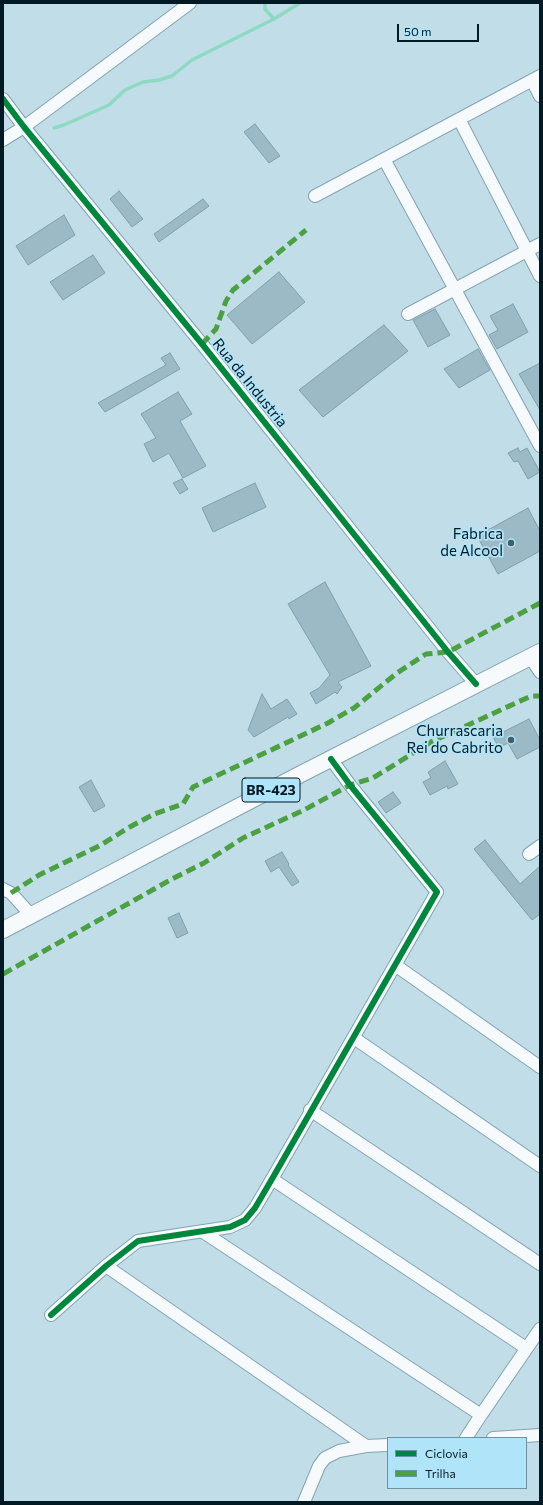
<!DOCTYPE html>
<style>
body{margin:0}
#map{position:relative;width:543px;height:1505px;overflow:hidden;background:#c1dde8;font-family:Commissioner,sans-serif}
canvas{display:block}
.frame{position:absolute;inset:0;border:4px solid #001923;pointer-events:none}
.legend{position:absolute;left:387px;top:1437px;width:140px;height:52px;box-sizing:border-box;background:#b0e4f9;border:1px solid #6a93a3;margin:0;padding:5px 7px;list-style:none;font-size:12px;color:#001923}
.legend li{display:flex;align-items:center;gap:8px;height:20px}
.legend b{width:20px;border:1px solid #6a93a3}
.scale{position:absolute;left:397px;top:24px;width:82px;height:18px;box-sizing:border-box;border:2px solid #001923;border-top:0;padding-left:5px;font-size:12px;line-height:14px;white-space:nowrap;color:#001923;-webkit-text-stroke:3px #b0e4f9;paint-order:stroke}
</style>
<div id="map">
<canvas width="543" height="1505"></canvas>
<div class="frame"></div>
<ul class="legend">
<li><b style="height:5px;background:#00873e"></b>Ciclovia</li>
<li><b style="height:5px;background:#4ba142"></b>Trilha</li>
</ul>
<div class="scale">50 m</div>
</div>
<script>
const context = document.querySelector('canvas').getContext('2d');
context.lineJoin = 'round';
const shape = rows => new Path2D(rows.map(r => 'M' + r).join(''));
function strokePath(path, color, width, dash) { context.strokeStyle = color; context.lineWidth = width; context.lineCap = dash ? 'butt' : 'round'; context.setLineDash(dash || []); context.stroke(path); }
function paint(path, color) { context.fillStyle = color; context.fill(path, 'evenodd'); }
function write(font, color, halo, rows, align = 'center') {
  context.font = font + ' Commissioner,sans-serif'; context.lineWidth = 3.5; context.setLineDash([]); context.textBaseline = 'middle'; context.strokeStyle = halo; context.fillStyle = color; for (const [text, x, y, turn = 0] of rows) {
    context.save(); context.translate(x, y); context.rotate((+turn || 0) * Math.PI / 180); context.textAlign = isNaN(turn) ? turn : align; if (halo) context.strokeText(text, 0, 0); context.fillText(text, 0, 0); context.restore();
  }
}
const stream = shape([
 [265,3,265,9,274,19],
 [54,128,64,125,109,105,125,90,143,82,159,80,172,76,192,60,274,19,300,3]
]);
const building = shape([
 [255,124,280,156,269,163,244,132,255,124],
 [119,191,143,219,132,227,110,199,119,191],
 [203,199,209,206,159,242,154,234,203,199],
 [64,215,75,235,28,265,16,246,64,215],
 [93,255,105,273,63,300,50,282,93,255],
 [279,272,305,302,252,344,227,315,279,272],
 [513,304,528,332,497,349,489,335,498,330,490,316,513,304],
 [435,309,450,335,428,347,413,320,435,309],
 [384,325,408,351,323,417,299,390,384,325],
 [478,349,490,370,459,388,444,369,478,349],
 [170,353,180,369,105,412,98,403,166,365,161,358,170,353],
 [540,363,540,410,519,374,540,363],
 [178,392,192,414,180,421,206,466,183,478,169,453,153,462,144,444,156,438,141,414,178,392],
 [518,448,520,452,527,448,540,472,528,479,518,461,514,462,508,453,518,448],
 [182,479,188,489,180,494,173,483,182,479],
 [255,483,266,507,213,532,202,508,255,483],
 [528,508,540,531,540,551,498,574,477,536,528,508],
 [325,582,371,666,338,682,342,687,337,694,335,692,316,704,310,693,319,688,330,675,288,604,325,582],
 [262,694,271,709,287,699,297,714,289,719,288,717,254,737,248,730,262,694],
 [529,719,540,740,540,747,517,759,508,743,499,748,493,737,529,719],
 [445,761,458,784,448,789,447,786,430,795,423,782,431,778,428,772,445,761],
 [91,780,105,806,94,812,79,787,91,780],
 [393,792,401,803,386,813,378,802,393,792],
 [485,840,520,884,540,866,540,914,532,920,474,849,485,840],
 [282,852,289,864,288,865,299,882,292,886,279,867,271,872,265,861,282,852],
 [179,913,188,933,177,938,168,918,179,913]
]);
const minor = shape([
 [532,80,540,96],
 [3,99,24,127,202,344,448,652,476,684],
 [459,119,540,276],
 [3,140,24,127,190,3],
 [384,159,540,446],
 [315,196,540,76],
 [408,314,540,244],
 [530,657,540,672],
 [529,854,540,846],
 [3,889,11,893,31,915],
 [395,965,540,1067],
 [354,1038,540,1166],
 [310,1110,540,1264],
 [272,1179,526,1348],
 [203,1232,481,1415,466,1438],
 [106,1266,366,1446],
 [51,1315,106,1266,138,1241,230,1227,245,1220,255,1208,272,1179,437,892,350,785,331,759],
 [481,1415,540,1329],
 [493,1438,540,1435],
 [304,1502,319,1466,325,1458,339,1451,366,1446,388,1445]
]);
const major = shape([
 [3,930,299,775,540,652]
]);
const quiet = shape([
 [202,344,216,329,226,301,233,290,306,230],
 [11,893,39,875,101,845,128,828,154,814,183,804,193,787,328,723,354,708,397,673,426,654,448,652,540,603],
 [3,974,172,879,204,863,243,838,304,810,350,785,373,778,431,742,531,696,540,696]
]);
const cycleway = shape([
 [3,99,24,127,202,344,448,652,476,684],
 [51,1315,106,1266,138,1241,230,1227,245,1220,255,1208,272,1179,437,892,350,785,331,759]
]);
const markers = [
 [511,543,4,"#445e68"],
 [511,740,4,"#445e68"]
];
const shields = [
 [271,790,58]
];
const shieldNames = [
 ["BR-423",271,790]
];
const streetNames = [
 ["Rua da Industria",250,383,51]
];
const poiNames = [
 ["Fabrica",503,534],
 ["de Alcool",503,551],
 ["Churrascaria",503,731],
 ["Rei do Cabrito",503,748]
];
strokePath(stream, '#8edac1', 3.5);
paint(building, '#9bbac5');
strokePath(building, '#7fa0ab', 1);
strokePath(minor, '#83a4af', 14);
strokePath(major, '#83a4af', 18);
strokePath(minor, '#f6fafc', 12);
strokePath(major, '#f6fafc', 16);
strokePath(quiet, '#4ba142', 5, [10, 5]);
strokePath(cycleway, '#00873e', 6);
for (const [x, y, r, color] of markers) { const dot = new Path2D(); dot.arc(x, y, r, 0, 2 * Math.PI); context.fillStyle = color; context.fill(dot); strokePath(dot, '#b0e4f9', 1.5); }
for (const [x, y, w] of shields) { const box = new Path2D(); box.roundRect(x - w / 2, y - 12, w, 24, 3); context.fillStyle = '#b0e4f9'; context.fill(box); strokePath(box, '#001923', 1); }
write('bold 14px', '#001923', null, shieldNames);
write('15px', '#001923', '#b0e4f9', streetNames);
write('15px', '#001923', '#b0e4f9', poiNames, 'right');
</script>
